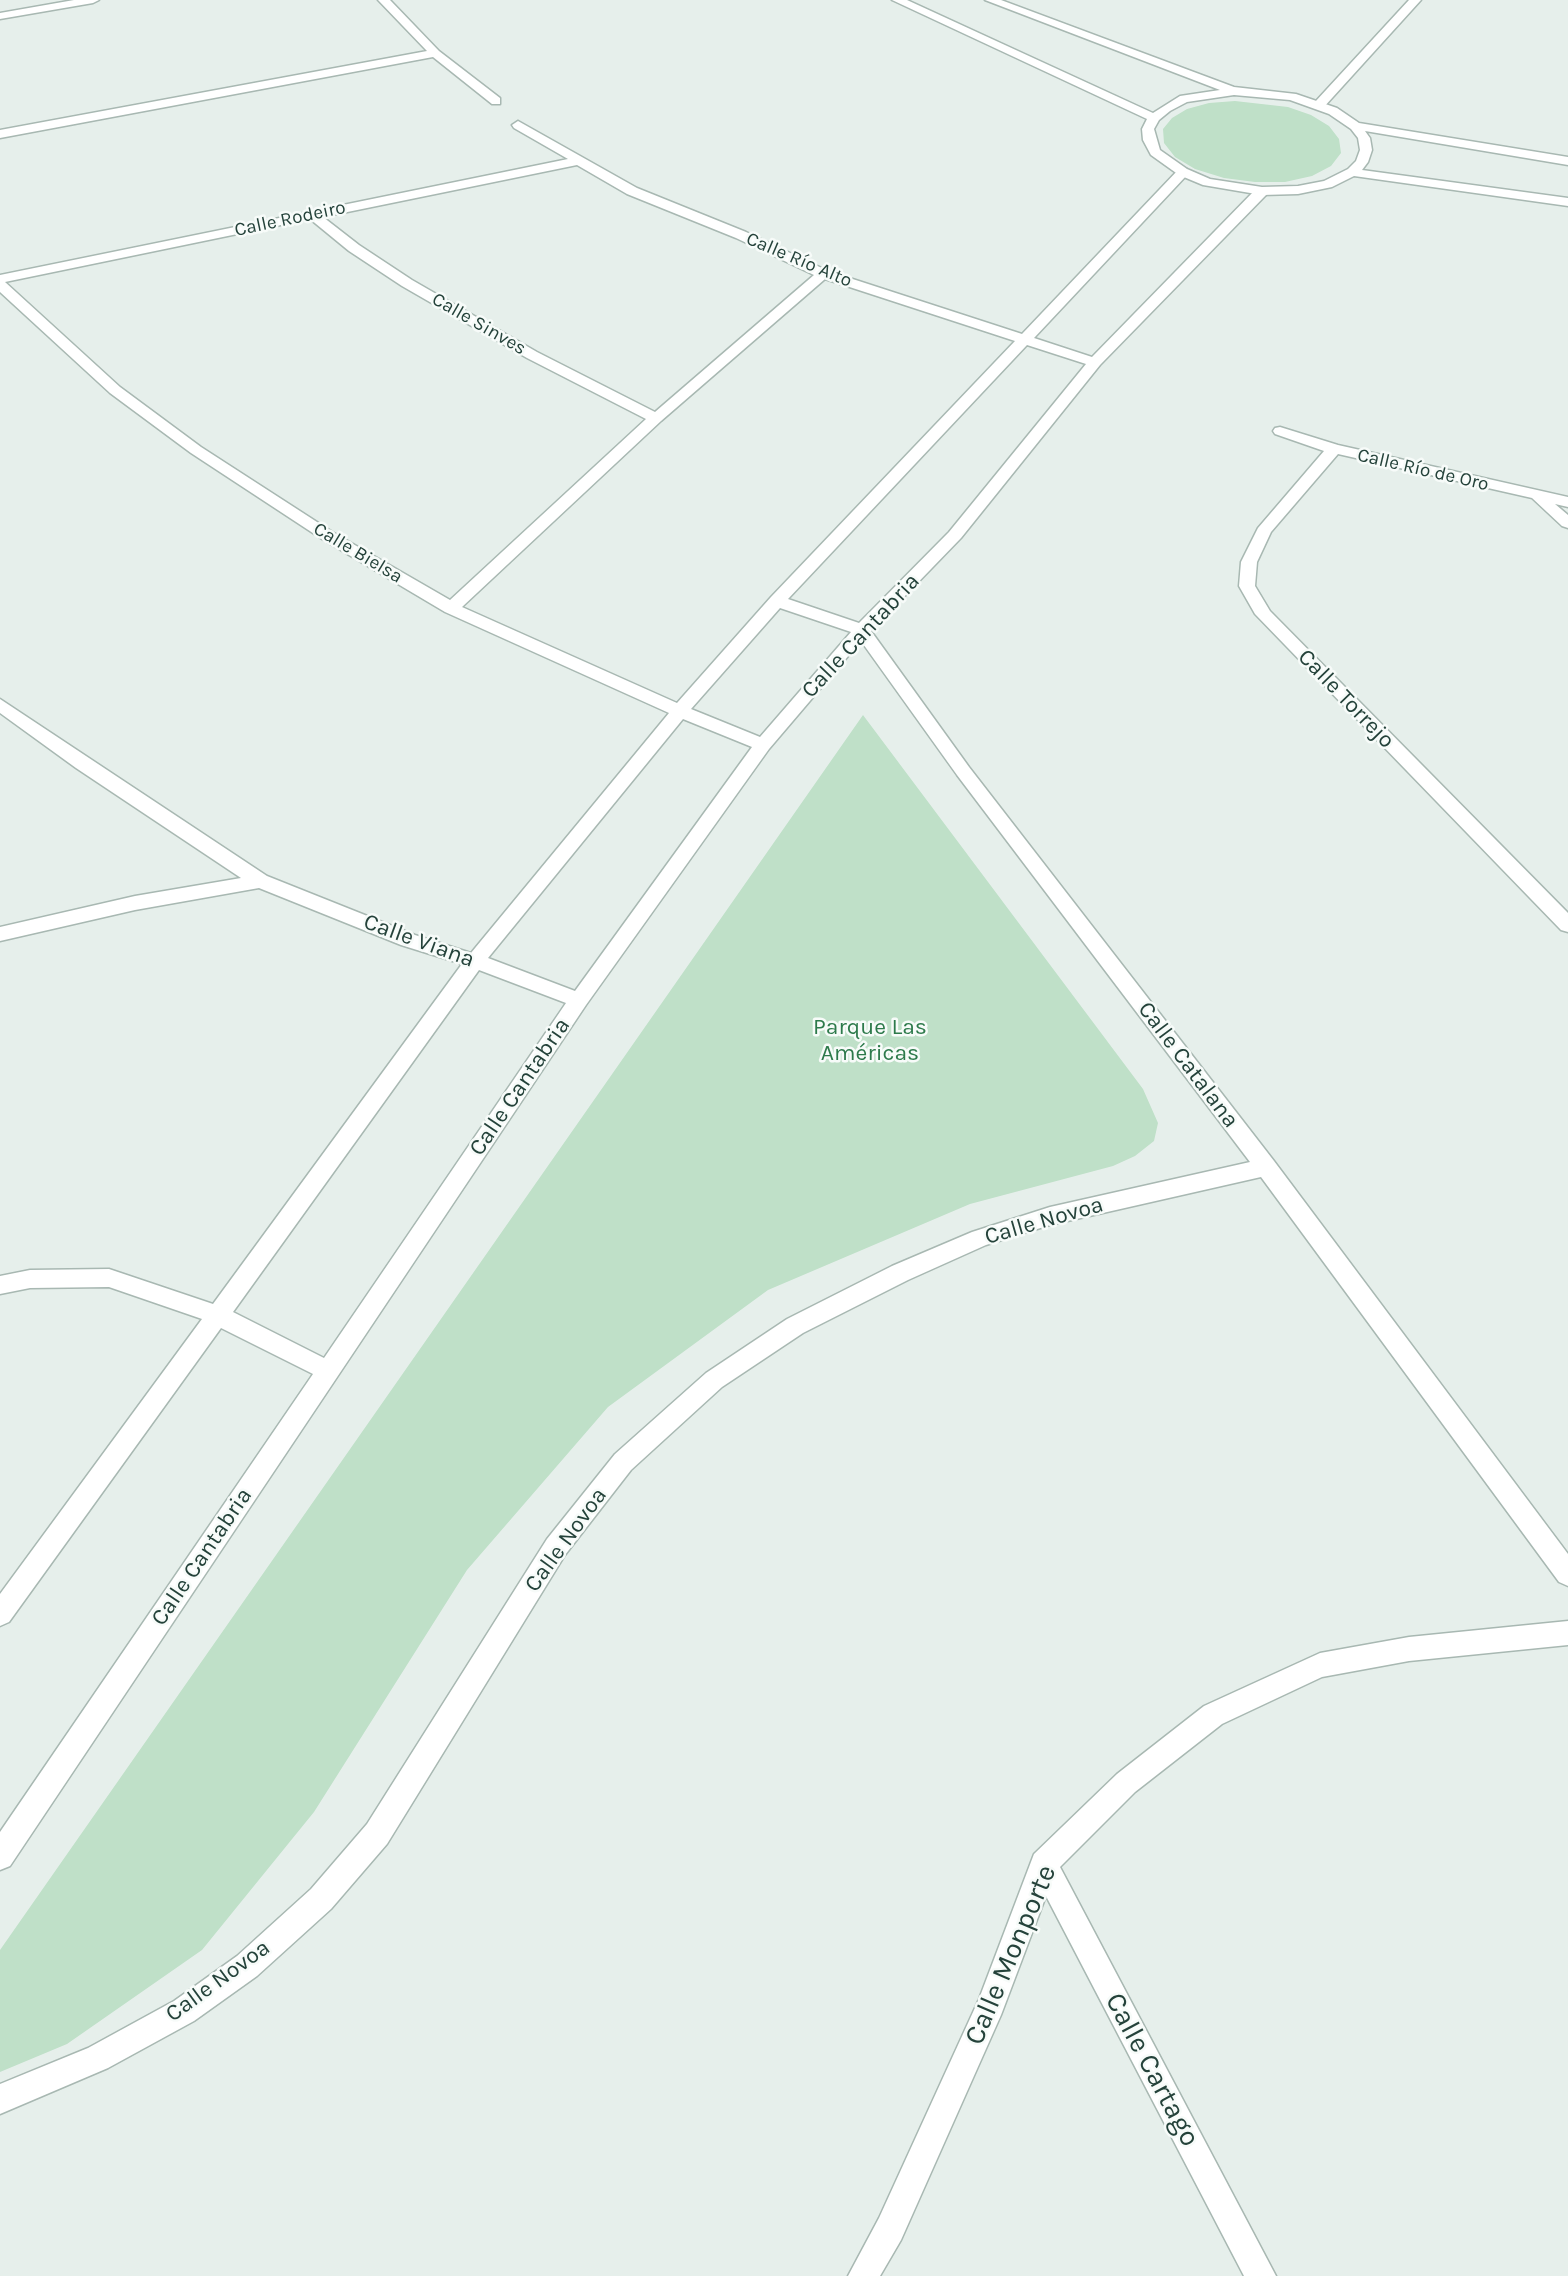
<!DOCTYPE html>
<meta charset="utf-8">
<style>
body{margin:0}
canvas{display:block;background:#e6efeb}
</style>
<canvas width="1568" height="2276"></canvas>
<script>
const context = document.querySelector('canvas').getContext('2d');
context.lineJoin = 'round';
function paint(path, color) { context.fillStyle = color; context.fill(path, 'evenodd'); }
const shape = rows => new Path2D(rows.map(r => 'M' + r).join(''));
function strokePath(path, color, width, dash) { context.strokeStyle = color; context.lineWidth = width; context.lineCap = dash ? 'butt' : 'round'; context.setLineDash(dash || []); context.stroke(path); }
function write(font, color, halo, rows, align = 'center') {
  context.font = font + ' Karla,sans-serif'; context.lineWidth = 5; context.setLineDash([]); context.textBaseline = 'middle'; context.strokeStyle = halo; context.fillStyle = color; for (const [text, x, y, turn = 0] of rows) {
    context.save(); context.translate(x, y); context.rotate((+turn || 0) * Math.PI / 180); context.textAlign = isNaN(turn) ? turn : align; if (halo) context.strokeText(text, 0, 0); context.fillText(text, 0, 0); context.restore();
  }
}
const green = shape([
 [1235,101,1288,107,1311,115,1329,126,1339,139,1341,153,1331,166,1312,176,1285,182,1255,182,1224,178,1195,169,1175,157,1164,143,1163,129,1172,118,1187,109,1209,103],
 [863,715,1143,1089,1158,1123,1154,1141,1135,1156,1113,1166,970,1204,768,1290,608,1407,467,1570,314,1812,202,1950,67,2044,0,2072,0,1950]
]);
const minor = shape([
 [74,0,99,0,93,3,0,19,0,13,74,0],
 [378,0,390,0,439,51,500,98,500,104,492,104,433,57,0,138,0,130,427,51,378,0],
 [1409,0,1421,0,1323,108,1315,108,1315,102,1409,0],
 [518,121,637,188,746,232,828,271,1022,334,1179,169,1187,169,1187,175,1034,338,1092,357,1257,188,1267,188,1267,194,1100,365,961,538,871,631,969,767,1274,1161,1568,1554,1568,1586,1559,1582,1261,1177,1050,1225,986,1245,908,1280,803,1333,722,1387,631,1470,565,1555,387,1844,331,1909,257,1976,194,2021,108,2068,0,2114,0,2084,88,2048,174,2001,237,1956,311,1889,367,1824,547,1539,615,1454,706,1373,787,1319,892,1266,972,1232,1050,1207,1250,1162,957,775,861,641,769,749,586,1005,10,1866,0,1870,0,1832,313,1374,221,1328,9,1622,0,1626,0,1594,202,1319,109,1287,30,1288,0,1294,0,1276,30,1270,109,1269,213,1304,462,964,401,945,259,888,135,910,0,941,0,927,135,896,241,878,76,768,0,713,0,699,267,876,415,935,471,953,669,713,445,612,322,539,191,453,110,393,0,292,0,275,568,159,514,128,512,125,518,121],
 [577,165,627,194,736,238,814,275,655,412,537,352,412,280,359,245,323,217,577,165],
 [310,219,349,251,402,286,527,358,646,419,450,600,334,533,201,447,120,387,5,282,310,219],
 [825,279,1015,341,771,597,677,703,462,607,661,421,825,279],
 [1027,345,1086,364,949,532,859,623,788,599,1027,345],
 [780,608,851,632,760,737,691,709,780,608],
 [683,719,752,747,575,991,488,958,683,719],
 [479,970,566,1003,324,1358,233,1312,479,970],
 [1280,427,1338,445,1568,497,1568,507,1555,504,1568,515,1568,528,1562,526,1532,498,1338,454,1271,532,1257,562,1255,586,1270,611,1568,913,1568,932,1561,930,1255,614,1239,586,1241,562,1258,528,1324,451,1275,434,1273,431,1275,428,1280,427],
 [1568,1621,1568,1645,1409,1661,1322,1677,1222,1724,1135,1792,1060,1867,1276,2276,1244,2276,1046,1896,1001,2015,901,2240,880,2276,848,2276,879,2218,979,1999,1034,1854,1117,1774,1204,1706,1320,1653,1409,1637,1568,1621]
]);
const tertiary = shape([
 [892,0,907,0,1153,113,1180,96,1220,90,985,0,1001,0,1234,87,1296,94,1337,108,1359,123,1568,157,1568,165,1365,131,1370,138,1372,150,1368,162,1362,170,1568,198,1568,206,1354,176,1332,187,1298,194,1262,195,1203,185,1179,175,1151,155,1143,140,1142,129,1147,119,892,0],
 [1234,95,1290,100,1329,114,1351,129,1358,138,1360,150,1356,161,1348,169,1324,181,1298,186,1262,187,1210,179,1187,169,1160,150,1154,129,1159,120,1170,111,1187,102,1234,95]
]);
const farStreetnames = [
 ["Calle Rodeiro",290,219,-12],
 ["Calle Río Alto",799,260,23],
 ["Calle Sinves",479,324,30],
 ["Calle Río de Oro",1423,470,13],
 ["Calle Bielsa",358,553,31]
];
const streetNames = [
 ["Calle Cantabria",861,636,-47],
 ["Calle Torrejo",1346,699,46],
 ["Calle Viana",419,941,20],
 ["Calle Catalana",1188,1065,53],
 ["Calle Cantabria",520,1087,-56],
 ["Calle Novoa",1044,1221,-16],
 ["Calle Novoa",566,1540,-54],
 ["Calle Cantabria",202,1557,-56],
 ["Calle Novoa",218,1981,-36]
];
const parkNames = [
 ["Parque Las",870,1027],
 ["Américas",870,1053]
];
const nearStreetnames = [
 ["Calle Monporte",1011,1955,-67],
 ["Calle Cartago",1152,2070,62]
];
paint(green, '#bfe0c8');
strokePath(minor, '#a8b8b2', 3);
strokePath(tertiary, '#a8b8b2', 3);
paint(minor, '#fff');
paint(tertiary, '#fff');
write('19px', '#24423a', '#f7fbf9', farStreetnames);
write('23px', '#24423a', '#f7fbf9', streetNames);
write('23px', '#2d7a4b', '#f7fbf9', parkNames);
write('28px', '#24423a', '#f7fbf9', nearStreetnames);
</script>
